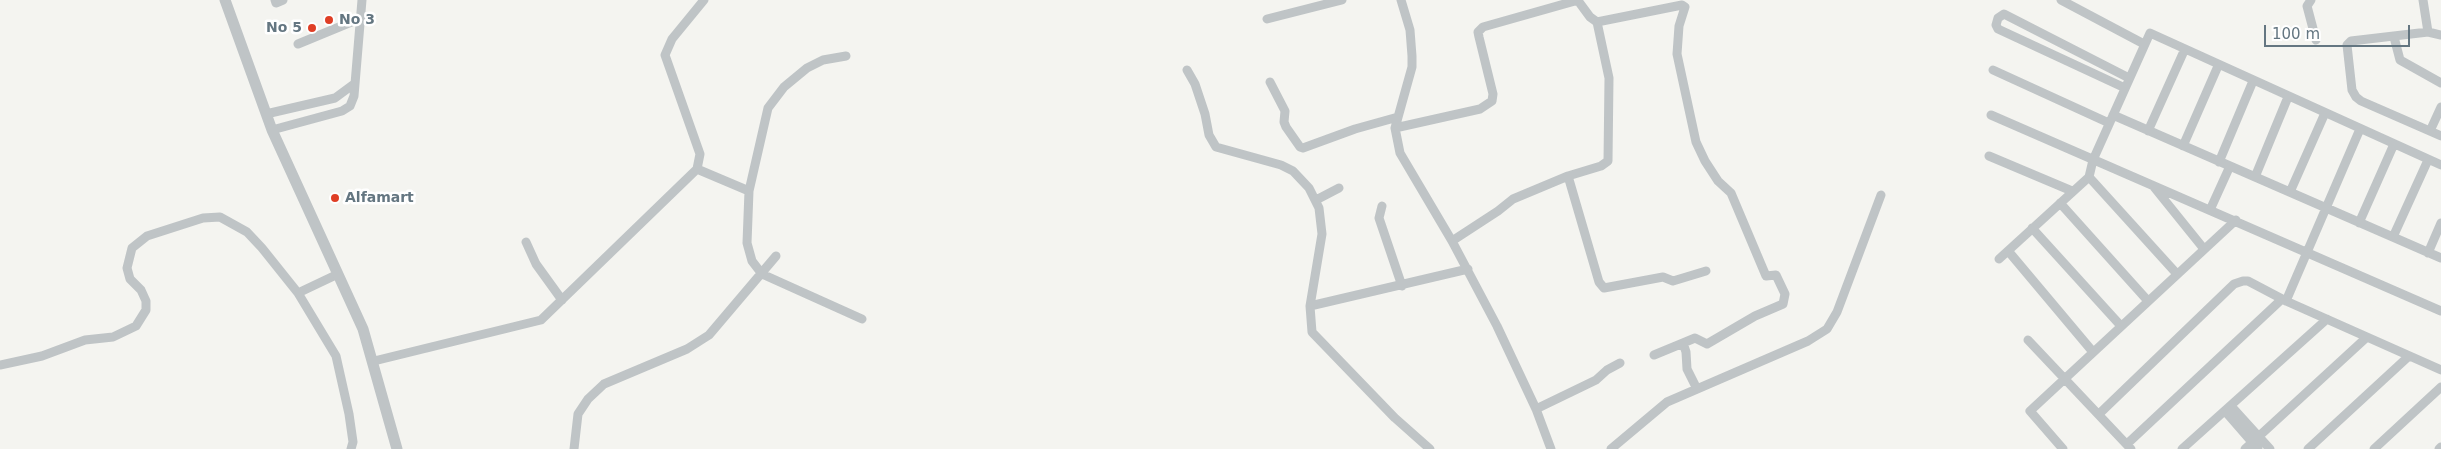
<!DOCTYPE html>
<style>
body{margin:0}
#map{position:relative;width:2441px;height:449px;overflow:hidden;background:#f4f4f0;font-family:"DejaVu Sans",sans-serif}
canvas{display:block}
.scale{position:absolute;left:2264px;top:25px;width:146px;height:22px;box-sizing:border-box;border:2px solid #647681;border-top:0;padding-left:6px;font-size:15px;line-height:18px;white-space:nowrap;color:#647681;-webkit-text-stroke:4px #fff;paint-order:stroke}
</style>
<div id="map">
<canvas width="2441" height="449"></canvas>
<div class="scale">100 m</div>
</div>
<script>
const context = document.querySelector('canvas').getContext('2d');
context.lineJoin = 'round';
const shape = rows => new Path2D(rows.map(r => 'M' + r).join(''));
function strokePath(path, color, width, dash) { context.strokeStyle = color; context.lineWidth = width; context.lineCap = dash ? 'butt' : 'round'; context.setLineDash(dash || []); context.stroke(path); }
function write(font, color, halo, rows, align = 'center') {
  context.font = font + ' "DejaVu Sans",sans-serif'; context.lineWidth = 5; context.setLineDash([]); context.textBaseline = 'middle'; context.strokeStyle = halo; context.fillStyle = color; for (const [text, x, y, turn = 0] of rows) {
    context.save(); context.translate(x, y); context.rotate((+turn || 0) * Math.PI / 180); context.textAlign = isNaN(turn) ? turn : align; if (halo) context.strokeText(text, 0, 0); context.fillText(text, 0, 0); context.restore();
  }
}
const minor = shape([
 [275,0,276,3,283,0],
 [1401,0,1410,30,1412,56,1412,67,1395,128,1400,153,1452,241,1497,326,1536,409,1551,449],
 [2061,0,2144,44],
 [2311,0,2307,6,2316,40],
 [2423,0,2428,32],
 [1267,19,1342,0],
 [2441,35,2428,32,2351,41,2347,45,2352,90,2356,97,2361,101,2441,136],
 [2394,37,2400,60,2441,83],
 [298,44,361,18],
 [846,56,823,60,807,68,784,87,768,108,749,191,747,243,752,261,762,274,862,319],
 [1187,70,1195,84,1205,114,1209,135,1216,147,1281,165,1293,171,1309,188,1319,208,1322,234,1310,306,1312,332,1395,418,1430,449],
 [1993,70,2109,123],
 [1270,82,1285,111,1284,122,1286,127,1300,147,1303,148,1355,129,1398,117],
 [2125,88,1998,29,1996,25,1998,18,2004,14,2129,78],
 [266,114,335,98,354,84],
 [1991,115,2441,311],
 [2113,115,2441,258],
 [1395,128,1480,109,1492,101,1493,94,1479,37,1478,32,1483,27,1575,1,1579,2,1590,17,1597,22,1682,5,1685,7,1679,26,1677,54,1696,142,1705,161,1718,181,1731,193,1766,276,1776,275,1785,294,1783,304,1755,316,1707,344,1695,338,1683,343,1686,352,1687,369,1697,389],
 [272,130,342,111,350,106,354,96,362,0],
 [2148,131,2184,51],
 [2430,131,2441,107],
 [2183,146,2218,66],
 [1989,156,2072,191],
 [2219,162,2253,81],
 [697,169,749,191],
 [1568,176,1601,166,1608,161,1609,78,1597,22],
 [2089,177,2177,274],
 [2255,177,2288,97],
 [2154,187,2204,249],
 [2290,192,2325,113],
 [1316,200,1339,188],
 [2060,203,2148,301],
 [1382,206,1379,218,1402,286],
 [2210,210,2230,166],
 [2359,223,2394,144],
 [2032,228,2121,326],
 [2393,237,2428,160],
 [1452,241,1498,211,1513,199,1568,176,1599,282,1604,288,1663,277,1673,281,1706,271],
 [526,242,536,264,562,300],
 [2009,252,2093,352],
 [2428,253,2441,223],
 [1999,259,2089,177,2093,160,2150,33,2441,165],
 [298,293,338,274],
 [2286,301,2360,129],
 [1310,306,1468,269],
 [2028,340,2131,449],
 [1654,355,1683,343],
 [374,361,541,320,697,169,700,154,665,55,672,39,704,0],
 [0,365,42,356,85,340,113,337,136,326,146,310,146,301,141,290,130,279,127,268,132,248,147,236,203,218,220,217,247,232,262,248,298,293,336,356,349,414,353,442,351,449],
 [2231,406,2270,449],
 [1536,409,1596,380,1607,370,1620,363],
 [2225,411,2258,449],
 [2099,414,2234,284,2243,281,2248,281,2286,301,2441,370],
 [2127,444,2282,299],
 [574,449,578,414,588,399,604,384,687,349,709,335,776,256],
 [1611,449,1667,402,1808,341,1827,329,1837,312,1881,195],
 [2063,449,2030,411,2236,220],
 [2182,449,2327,319],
 [2245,449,2367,337],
 [2308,449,2409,356],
 [2374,449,2441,387],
 [2439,449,2441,447]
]);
const tertiary = shape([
 [225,0,272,130,363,329,397,449]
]);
const markers = [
 [329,20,5,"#df3e25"],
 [312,28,5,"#df3e25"],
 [335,198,5,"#df3e25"]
];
const poiNames = [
 ["No 3",339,20],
 ["No 5",302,28,"right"],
 ["Alfamart",345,198]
];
strokePath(minor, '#bfc4c6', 9);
strokePath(tertiary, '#bfc4c6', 11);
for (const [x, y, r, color] of markers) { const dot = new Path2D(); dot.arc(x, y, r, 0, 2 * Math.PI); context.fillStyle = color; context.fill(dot); strokePath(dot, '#fff', 2); }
write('bold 14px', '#647681', '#fff', poiNames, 'left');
</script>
